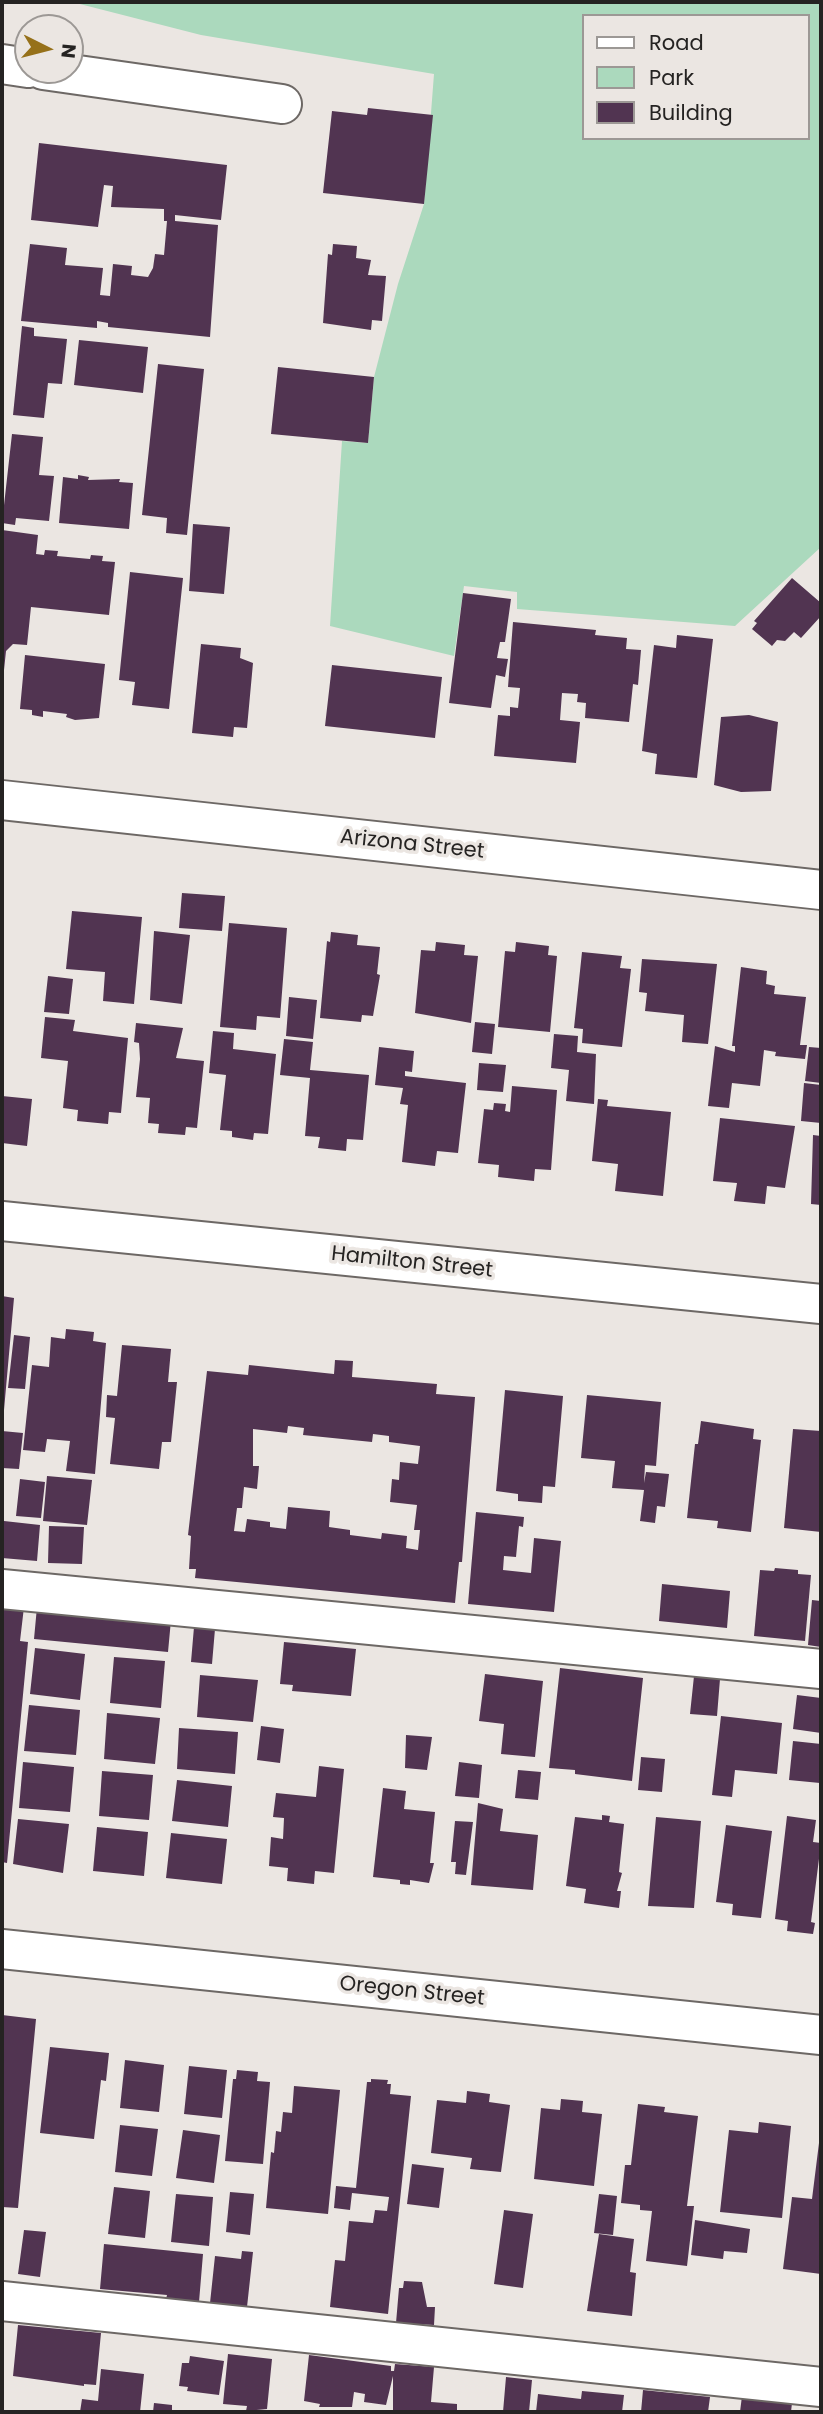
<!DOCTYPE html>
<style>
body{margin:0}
#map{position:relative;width:823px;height:2414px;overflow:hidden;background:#ebe6e2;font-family:Poppins,sans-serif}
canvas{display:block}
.frame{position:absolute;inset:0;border:4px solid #252322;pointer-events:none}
.legend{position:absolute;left:582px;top:14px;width:228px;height:126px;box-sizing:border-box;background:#ebe6e2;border:2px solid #9c9895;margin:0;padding:9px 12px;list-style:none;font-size:21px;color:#252322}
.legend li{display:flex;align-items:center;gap:14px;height:35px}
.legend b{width:35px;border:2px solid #9c9895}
.north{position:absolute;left:14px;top:14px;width:70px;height:70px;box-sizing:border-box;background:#ebe6e2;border:2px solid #9c9895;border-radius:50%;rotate:96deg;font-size:19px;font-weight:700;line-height:28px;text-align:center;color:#252322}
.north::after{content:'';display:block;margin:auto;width:24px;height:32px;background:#96711a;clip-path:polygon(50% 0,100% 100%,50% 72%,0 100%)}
</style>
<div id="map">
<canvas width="823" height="2414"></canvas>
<div class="frame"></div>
<ul class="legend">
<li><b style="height:9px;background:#fff"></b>Road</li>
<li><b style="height:19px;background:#abd9bd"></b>Park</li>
<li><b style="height:19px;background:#513451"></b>Building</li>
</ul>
<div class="north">N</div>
</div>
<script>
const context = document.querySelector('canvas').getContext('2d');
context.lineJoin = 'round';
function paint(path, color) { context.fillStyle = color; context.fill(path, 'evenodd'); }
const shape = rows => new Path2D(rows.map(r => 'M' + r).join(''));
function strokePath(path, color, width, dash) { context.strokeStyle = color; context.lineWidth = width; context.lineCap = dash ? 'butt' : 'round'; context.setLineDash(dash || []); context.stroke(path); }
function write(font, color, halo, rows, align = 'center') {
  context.font = font + ' Poppins,sans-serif'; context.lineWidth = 7; context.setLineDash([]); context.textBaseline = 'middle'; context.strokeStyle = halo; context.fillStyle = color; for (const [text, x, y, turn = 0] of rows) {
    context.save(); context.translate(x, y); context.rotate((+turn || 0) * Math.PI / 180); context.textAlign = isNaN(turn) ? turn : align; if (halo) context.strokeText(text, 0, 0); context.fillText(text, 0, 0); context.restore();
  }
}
const green = shape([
 [72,2,821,2,821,547,735,626,517,609,517,592,464,586,454,656,330,626,342,441,368,443,374,377,398,284,424,204,434,74,201,35],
 [583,16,807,16,807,138,583,138]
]);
const building = shape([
 [368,108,433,115,424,204,323,193,332,111,367,115],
 [39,143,227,165,221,220,175,215,175,221,218,225,210,337,108,327,108,323,97,321,97,328,21,321,30,244,67,248,65,265,103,268,100,295,110,296,113,264,132,266,131,275,148,277,153,268,155,254,164,255,167,221,164,221,164,209,111,207,113,186,104,185,98,227,31,220],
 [333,244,357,246,356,258,371,260,368,275,386,276,382,321,372,320,371,330,323,323,328,254,332,255],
 [22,326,34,328,34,336,67,339,62,384,48,383,44,418,13,415],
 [79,340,148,347,143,393,74,385],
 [158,364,204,369,187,535,166,533,167,518,142,515],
 [278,367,374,377,368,443,271,434],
 [12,434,43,437,39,475,54,476,49,521,16,518,15,525,2,523],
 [78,475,89,477,88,480,120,479,119,482,133,483,129,529,59,523,63,477,78,479],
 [193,524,230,527,224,594,189,591],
 [2,530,38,535,36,554,44,555,45,550,58,551,57,556,90,559,91,555,103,556,102,561,115,562,109,615,31,607,27,645,13,644,6,651,4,670],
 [130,572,183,578,169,709,132,705,135,682,119,680],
 [792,578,821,603,821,616,801,638,794,632,785,641,777,640,772,646,752,629,757,623,754,621],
 [463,593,511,599,505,642,500,642,497,658,508,659,505,677,496,675,491,708,449,703],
 [513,622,596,630,595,635,627,638,626,649,641,650,638,685,633,684,629,722,585,718,586,703,577,702,578,694,562,693,560,720,580,722,576,763,494,756,498,715,510,716,510,707,518,708,520,688,508,687],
 [677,635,713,639,697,778,655,774,657,754,642,751,654,645,676,648],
 [201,644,241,648,240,658,253,663,247,728,234,727,233,737,192,733],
 [25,655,105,664,99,718,75,720,66,717,67,714,43,711,43,717,32,715,32,710,20,709],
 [332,665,442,677,435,738,325,726],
 [749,715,778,722,771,791,741,792,714,785,721,717],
 [182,893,225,896,222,931,179,928],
 [72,911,142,917,134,1004,103,1001,105,972,66,969],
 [229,923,287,928,280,1018,257,1016,256,1030,220,1027],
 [154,931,190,935,182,1004,150,1000],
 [331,932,358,935,357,945,380,947,377,974,380,975,373,1016,362,1015,361,1022,320,1018,327,941,330,942],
 [436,942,465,945,464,955,478,956,471,1023,415,1013,421,950,435,951],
 [516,942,549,946,548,955,557,956,550,1032,498,1027,505,951,515,952],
 [582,952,622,956,620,968,631,969,622,1047,582,1043,583,1029,574,1028],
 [642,959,717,964,708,1044,682,1042,684,1015,645,1011,647,993,639,992],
 [741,967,767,971,766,984,775,986,774,994,806,997,800,1045,807,1045,805,1059,775,1056,776,1052,764,1050,760,1086,732,1083,729,1108,708,1106,715,1046,735,1052,735,1046,732,1046],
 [48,976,73,979,69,1014,44,1012],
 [289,997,317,1000,313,1039,286,1036],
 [45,1017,75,1020,73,1031,128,1038,121,1113,109,1112,108,1124,77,1121,78,1110,63,1108,68,1061,41,1058],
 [475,1022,495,1024,492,1054,472,1052],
 [136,1023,183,1028,176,1058,204,1061,197,1128,186,1127,185,1135,158,1133,159,1124,148,1123,150,1098,136,1097,140,1059,139,1043,134,1042],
 [213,1031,234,1033,233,1049,276,1054,268,1134,254,1133,253,1140,232,1137,232,1131,220,1130,226,1075,209,1073],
 [554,1034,578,1036,577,1052,596,1054,594,1104,566,1101,569,1070,551,1068],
 [284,1039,313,1042,310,1070,369,1075,363,1140,347,1139,346,1151,318,1148,320,1137,305,1136,310,1078,280,1075],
 [379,1047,414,1051,412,1072,405,1071,405,1076,466,1083,458,1153,437,1151,435,1166,402,1162,408,1105,400,1104,403,1088,375,1085],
 [809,1047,821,1048,821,1083,805,1081],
 [479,1063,506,1065,503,1092,477,1090],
 [804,1083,821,1085,821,1123,801,1121],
 [512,1086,557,1090,551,1170,535,1169,534,1181,498,1177,499,1165,478,1163,484,1109,493,1110,494,1103,506,1104,505,1111,510,1112],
 [2,1096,32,1099,27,1146,2,1143],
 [598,1099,608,1100,607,1106,671,1112,663,1196,615,1191,618,1164,592,1161],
 [720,1118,795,1126,785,1188,767,1186,765,1204,734,1201,737,1183,713,1181],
 [813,1135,821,1136,821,1205,811,1204],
 [2,1296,14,1298,4,1410,2,1410],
 [66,1329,94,1332,93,1341,106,1343,95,1474,66,1471,70,1441,47,1439,45,1452,23,1450,32,1365,49,1367,51,1337,65,1339],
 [14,1335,30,1337,25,1389,8,1388],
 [122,1345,171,1349,168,1382,177,1382,171,1442,162,1442,159,1469,110,1464,115,1418,106,1417,107,1395,117,1396],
 [335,1360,353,1361,352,1377,437,1384,436,1394,475,1397,462,1562,459,1562,455,1603,195,1578,196,1569,189,1569,191,1536,188,1535,207,1371,248,1375,249,1365,334,1374],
 [288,1426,304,1428,303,1435,372,1442,373,1434,389,1436,389,1442,420,1446,418,1464,400,1462,399,1480,392,1479,390,1502,417,1505,414,1530,420,1530,418,1550,406,1548,407,1536,382,1533,381,1539,350,1535,350,1530,329,1527,330,1511,288,1507,286,1529,270,1527,270,1522,247,1519,245,1532,234,1531,237,1508,242,1508,244,1487,257,1489,259,1466,253,1466,253,1429,287,1433],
 [505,1390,563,1396,555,1487,543,1486,542,1503,518,1501,518,1494,496,1491],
 [587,1395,661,1402,656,1466,645,1465,644,1483,646,1472,669,1474,665,1507,657,1506,655,1523,640,1521,644,1490,612,1488,615,1461,581,1458],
 [701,1421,754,1429,753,1439,761,1440,751,1532,717,1528,718,1521,687,1518,695,1444,698,1444],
 [793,1429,821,1431,821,1532,784,1528],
 [2,1431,23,1433,19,1469,2,1468],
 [47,1476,92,1480,87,1525,43,1521],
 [20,1479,45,1482,41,1518,16,1516],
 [476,1512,524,1517,523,1527,519,1526,516,1557,504,1556,503,1570,531,1573,534,1538,561,1541,554,1612,468,1604],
 [4,1521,40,1525,37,1561,2,1558],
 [49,1526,84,1527,82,1564,48,1563],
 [775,1568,798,1570,798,1574,811,1575,805,1641,754,1636,760,1570,774,1571],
 [662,1584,730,1591,727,1628,659,1621],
 [812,1600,821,1601,821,1647,808,1645],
 [2,1604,24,1607,20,1641,28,1642,7,1863,2,1862],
 [37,1607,171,1620,168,1652,34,1639],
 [194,1627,215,1629,212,1664,191,1662],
 [284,1642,356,1649,351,1696,292,1691,293,1685,280,1684],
 [35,1648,85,1654,80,1700,30,1694],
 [114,1657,165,1661,161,1708,110,1703],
 [560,1668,643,1678,632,1781,575,1774,575,1770,549,1768],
 [485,1674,543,1681,535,1757,501,1754,504,1724,479,1721],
 [200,1675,258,1680,253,1722,197,1717],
 [694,1676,720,1679,717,1716,690,1714],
 [797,1695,821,1698,821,1733,793,1729],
 [29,1705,80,1710,76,1755,24,1751],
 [107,1713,160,1718,155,1764,104,1759],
 [721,1716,782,1723,777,1774,735,1770,732,1797,712,1795],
 [261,1726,284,1729,280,1763,257,1760],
 [179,1728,238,1732,235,1774,177,1769],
 [406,1735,432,1737,427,1770,405,1768],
 [793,1741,821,1744,820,1783,789,1780],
 [641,1757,665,1759,662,1792,638,1790],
 [23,1762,74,1767,70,1812,19,1808],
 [459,1762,482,1765,479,1798,455,1796],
 [319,1766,344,1769,334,1873,315,1871,314,1884,287,1881,288,1868,269,1866,271,1837,283,1839,284,1818,273,1817,276,1793,316,1797],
 [518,1770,541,1772,538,1800,515,1798],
 [102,1771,153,1775,149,1820,99,1816],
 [177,1780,232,1786,228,1827,172,1821],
 [383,1788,406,1791,404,1809,435,1812,430,1863,434,1863,429,1883,410,1880,410,1885,400,1884,400,1880,373,1877],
 [478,1803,503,1809,500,1831,538,1835,533,1890,471,1885],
 [602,1815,610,1816,609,1822,624,1824,619,1872,622,1873,617,1891,621,1891,619,1908,584,1903,586,1889,566,1886,575,1817,602,1820],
 [787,1816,816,1820,813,1842,821,1843,811,1922,815,1923,813,1934,787,1931,788,1921,775,1919],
 [656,1817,701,1821,694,1908,648,1906],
 [18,1819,69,1824,63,1873,13,1864],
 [455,1821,473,1822,466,1875,455,1874,456,1862,451,1862],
 [726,1825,772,1831,761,1918,732,1915,733,1904,716,1902],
 [97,1827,148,1832,144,1876,93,1871],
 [171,1833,227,1839,222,1884,166,1878],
 [2,2015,36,2019,18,2208,2,2207],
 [50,2047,109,2053,106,2081,101,2080,94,2139,40,2133],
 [125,2060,164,2065,159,2112,120,2108],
 [189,2066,227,2070,222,2118,184,2114],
 [237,2070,258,2072,257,2081,270,2082,263,2164,225,2161,233,2079,236,2079],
 [371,2079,388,2080,387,2084,391,2084,390,2094,411,2096,388,2314,330,2307,335,2260,345,2261,349,2221,373,2223,375,2210,387,2211,389,2197,352,2193,350,2210,334,2208,336,2186,356,2188,367,2082,371,2082],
 [294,2086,340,2090,328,2214,266,2208,271,2152,274,2153,276,2131,281,2132,283,2112,292,2113],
 [467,2091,490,2094,489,2102,510,2105,501,2172,470,2169,472,2158,431,2153,437,2100,466,2103],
 [561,2099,583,2101,582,2112,602,2114,594,2186,534,2179,541,2108,560,2110],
 [638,2104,665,2107,664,2112,698,2116,687,2206,694,2206,687,2266,646,2261,652,2211,640,2210,640,2205,621,2203,625,2165,631,2165],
 [759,2122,791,2126,782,2218,720,2212,729,2130,758,2133],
 [120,2125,158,2129,152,2176,115,2172],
 [183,2130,220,2135,214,2183,176,2178],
 [820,2135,821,2274,783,2269,792,2197,812,2199],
 [412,2164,444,2168,439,2208,407,2204],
 [114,2187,150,2191,145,2238,108,2234],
 [230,2192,254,2194,250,2235,226,2232],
 [176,2194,213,2197,209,2246,171,2242],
 [599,2194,617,2196,613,2235,594,2233],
 [504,2210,533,2214,523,2288,494,2284],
 [695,2220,750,2229,747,2253,724,2251,723,2259,691,2255],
 [24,2230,46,2232,40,2277,18,2274],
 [599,2234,634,2239,630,2272,636,2273,632,2316,587,2311],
 [104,2244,203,2254,199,2302,166,2299,167,2295,100,2289],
 [242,2251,253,2252,247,2307,210,2303,215,2256,241,2259],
 [404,2281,422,2282,427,2307,435,2307,434,2325,396,2323,399,2288,403,2288],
 [18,2325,101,2333,96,2385,84,2384,84,2386,13,2376],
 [228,2354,272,2359,267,2409,246,2411,247,2406,223,2404],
 [309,2355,391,2366,391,2371,394,2371,395,2364,434,2367,431,2402,457,2404,457,2412,393,2412,393,2376,386,2405,364,2402,365,2394,354,2392,352,2407,319,2407,320,2404,304,2401],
 [190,2356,224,2361,219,2395,187,2391,188,2387,179,2386,182,2363,189,2363],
 [101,2369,144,2374,140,2412,80,2412,82,2399,98,2401],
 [506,2377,532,2380,529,2412,503,2412],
 [643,2390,710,2397,708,2412,641,2412],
 [582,2391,624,2395,622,2412,536,2412,538,2394,581,2399],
 [742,2396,792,2403,791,2412,740,2412],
 [154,2403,172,2405,172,2412,153,2412]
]);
const minor = shape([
 [2,64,28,68],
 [43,70,282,104],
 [2,800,821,890],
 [2,1221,821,1304],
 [2,1589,821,1669],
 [2,1949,821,2035],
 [2,2301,821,2387]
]);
const streetNames = [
 ["Arizona Street",412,845,6],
 ["Hamilton Street",412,1263,6],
 ["Oregon Street",412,1992,6]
];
paint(green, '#abd9bd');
paint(building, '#513451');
strokePath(minor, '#6d6865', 42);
strokePath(minor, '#fff', 38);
write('21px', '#252322', '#ebe6e2', streetNames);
</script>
